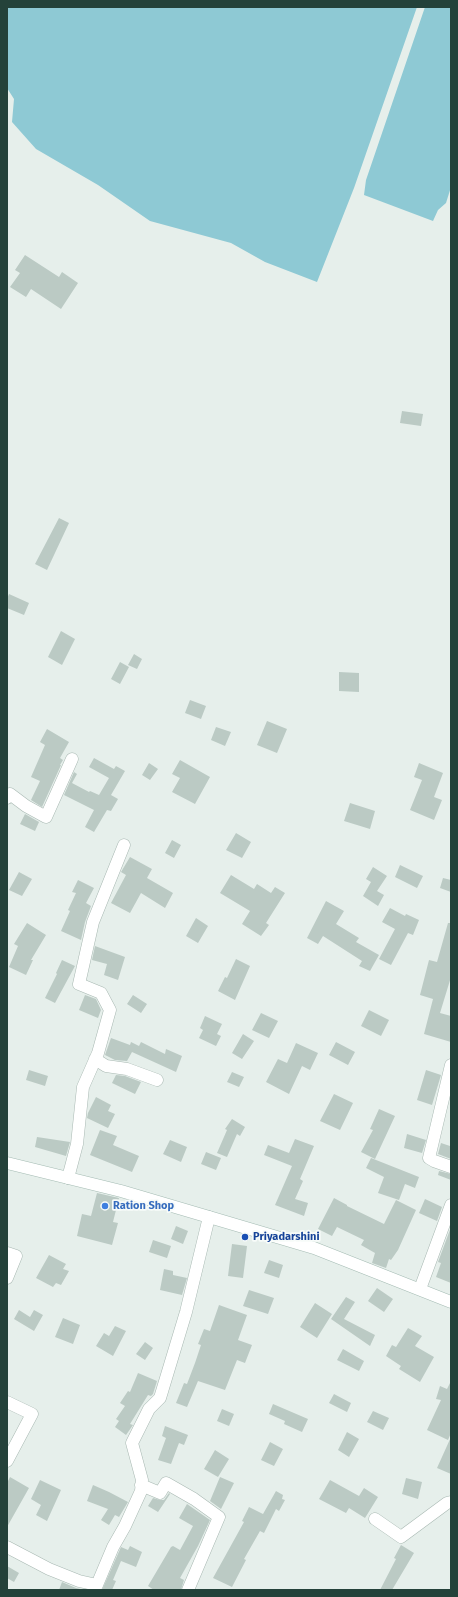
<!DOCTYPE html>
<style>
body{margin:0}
#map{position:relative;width:458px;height:1597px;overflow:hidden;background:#e6efeb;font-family:"Fira Sans",sans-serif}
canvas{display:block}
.frame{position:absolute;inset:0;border:8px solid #24423a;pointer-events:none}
</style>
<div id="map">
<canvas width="458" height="1597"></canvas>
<div class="frame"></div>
</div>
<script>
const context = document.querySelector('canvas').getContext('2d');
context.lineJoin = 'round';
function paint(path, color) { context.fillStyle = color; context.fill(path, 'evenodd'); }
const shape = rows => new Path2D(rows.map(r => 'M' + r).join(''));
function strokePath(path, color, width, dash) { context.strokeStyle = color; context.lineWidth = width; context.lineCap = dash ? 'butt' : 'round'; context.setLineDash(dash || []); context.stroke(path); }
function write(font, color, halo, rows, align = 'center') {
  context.font = font + ' "Fira Sans",sans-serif'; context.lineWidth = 3.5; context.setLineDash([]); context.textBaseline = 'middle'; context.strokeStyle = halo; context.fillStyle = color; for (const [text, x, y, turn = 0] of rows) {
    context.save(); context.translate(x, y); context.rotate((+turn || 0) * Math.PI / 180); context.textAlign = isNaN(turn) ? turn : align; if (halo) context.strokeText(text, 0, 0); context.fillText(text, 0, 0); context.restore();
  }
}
const water = shape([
 [7,7,417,7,354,188,317,282,265,262,231,243,150,221,98,185,36,149,12,122,14,99,7,88],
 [425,7,451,7,451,187,446,203,438,210,433,221,364,195,366,180]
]);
const building = shape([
 [25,255,59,277,62,272,78,283,61,309,31,289,26,297,10,287,20,273,15,270],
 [402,411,423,414,421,426,400,423],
 [59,518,69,523,47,570,35,564],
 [9,594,29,603,24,615,7,608,7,599],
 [61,631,75,639,62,665,48,657],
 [134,654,142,659,137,669,128,665],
 [120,662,129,667,120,684,111,679],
 [339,672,359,673,359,692,339,691],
 [190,700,206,706,201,719,185,713],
 [267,721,287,729,277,753,257,745],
 [216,727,231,732,225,746,211,740],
 [47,729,69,742,60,758,63,760,60,765,61,765,42,807,31,800,40,781,31,777,45,745,40,742],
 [94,758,114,769,116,766,125,771,111,795,118,799,111,811,107,810,94,832,85,827,94,810,64,795,74,772,77,774,72,783,89,792,90,791,99,795,109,778,89,767],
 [180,760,210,777,195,804,172,792,180,778,172,774],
 [149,763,158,769,150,780,142,775],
 [419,763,443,773,434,797,442,800,434,820,410,810,422,780,414,777],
 [350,803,375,811,370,829,344,821],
 [25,814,39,822,35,831,20,824],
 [236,833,251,842,242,858,226,850],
 [172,840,181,845,174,858,165,853],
 [130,857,152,869,147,878,173,893,165,908,141,893,130,913,111,903,126,875,121,872],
 [400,865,423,876,417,888,395,877],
 [373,867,387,876,377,891,384,895,378,906,363,896,371,882,366,879],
 [19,872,32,879,22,896,9,890],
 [231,875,254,889,257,884,271,893,275,887,285,893,266,923,269,925,261,936,242,924,250,911,220,893],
 [443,878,451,880,451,892,440,888],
 [78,880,94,888,86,903,91,906,85,922,81,940,61,931,70,911,68,910,76,893,72,892],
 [326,901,344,911,336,924,359,938,356,942,379,955,370,971,359,966,362,961,323,936,318,944,307,938],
 [390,908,405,916,406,914,419,920,413,935,408,933,391,965,379,959,395,929,382,922],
 [196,918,208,926,198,943,186,936],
 [27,923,46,935,31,960,33,960,26,975,9,967,18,946,14,944],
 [448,923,451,923,451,977,440,1013,451,1016,451,1042,424,1034,433,999,420,995,429,960,437,962],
 [95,946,125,957,118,980,104,975,107,964,92,960],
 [236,959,250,966,235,1000,218,991,225,977,227,978],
 [62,960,75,966,55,1003,45,998,57,974,56,973],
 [85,995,96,999,101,1010,98,1018,79,1010],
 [133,995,147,1004,141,1013,127,1004],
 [369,1010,389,1020,381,1036,361,1026],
 [261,1013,278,1021,269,1038,252,1030],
 [205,1016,222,1024,217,1034,221,1036,216,1046,199,1038,203,1030,200,1028],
 [243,1034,254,1041,242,1059,232,1053],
 [111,1038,130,1045,131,1042,139,1046,141,1042,165,1054,166,1049,182,1056,176,1072,132,1052,127,1061,115,1060,105,1055],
 [336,1042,355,1052,348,1065,329,1055],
 [296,1043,318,1053,310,1070,302,1066,289,1094,266,1082,278,1059,287,1063],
 [29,1070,48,1076,45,1086,26,1080],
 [426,1070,441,1075,432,1105,417,1100],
 [232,1072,244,1077,239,1087,227,1082],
 [116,1075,125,1076,141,1082,135,1094,112,1083],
 [334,1094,353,1103,340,1130,320,1121],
 [96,1097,111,1105,108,1111,115,1114,108,1128,87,1118,88,1113],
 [379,1109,395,1116,375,1159,361,1152,373,1130,370,1129],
 [232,1119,245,1127,240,1136,237,1134,227,1157,217,1153,227,1130,225,1129],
 [100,1130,117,1136,113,1145,139,1156,132,1172,90,1155],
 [407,1134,426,1140,422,1153,404,1148],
 [37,1137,70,1142,66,1156,35,1147],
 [295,1139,314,1146,300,1179,303,1181,295,1199,308,1203,304,1216,275,1205,292,1166,264,1155,268,1145,289,1153],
 [170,1140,187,1147,181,1162,163,1154],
 [441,1143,450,1146,451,1143,451,1159,438,1154],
 [206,1152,221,1158,216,1170,201,1164],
 [371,1158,419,1177,415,1188,405,1184,399,1200,378,1193,384,1177,366,1168],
 [439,1171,451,1174,451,1180,438,1175],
 [97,1193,119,1198,113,1222,118,1223,112,1245,77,1236,82,1214,91,1216],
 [334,1198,347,1205,347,1206,384,1224,396,1200,416,1210,398,1250,391,1260,389,1259,386,1268,372,1263,375,1253,361,1245,364,1240,337,1227,332,1236,318,1229],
 [425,1199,442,1207,437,1221,419,1213],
 [176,1226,188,1231,183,1244,171,1239],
 [451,1227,451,1283,436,1277,441,1263,438,1262],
 [153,1240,171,1246,167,1258,149,1252],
 [232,1244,247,1246,243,1278,228,1276],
 [49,1255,66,1264,63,1269,69,1271,61,1285,56,1283,53,1287,36,1278],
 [269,1260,283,1265,279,1278,264,1273],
 [164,1269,173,1271,173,1275,187,1278,182,1295,160,1290],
 [377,1288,393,1299,384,1312,368,1301],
 [249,1290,274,1298,268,1314,243,1306],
 [346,1297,355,1302,344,1319,375,1335,370,1346,331,1319],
 [315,1303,332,1314,317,1338,300,1327],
 [219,1305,247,1315,238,1340,252,1345,245,1363,237,1360,225,1390,198,1381,187,1407,176,1403,184,1383,187,1384,195,1363,201,1345,198,1344,204,1329,210,1331],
 [19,1310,30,1317,34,1310,43,1315,34,1331,14,1319],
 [63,1318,80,1325,73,1344,55,1337],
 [115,1326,126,1331,113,1356,96,1346,104,1333,109,1336],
 [408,1328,422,1336,415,1346,434,1357,420,1382,399,1369,401,1366,386,1356,392,1345,396,1347],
 [145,1342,153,1348,145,1360,136,1354],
 [343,1349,364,1361,359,1371,337,1360],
 [138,1373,157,1381,153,1394,151,1396,148,1395,130,1424,133,1425,126,1435,115,1427,119,1421,116,1419,125,1406,120,1403,128,1391,130,1392],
 [451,1381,451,1433,448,1440,427,1430,441,1400,436,1399,440,1386,447,1389],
 [334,1394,351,1403,347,1412,329,1403],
 [273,1404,308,1419,302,1432,284,1424,285,1421,269,1414],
 [222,1409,234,1414,229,1426,217,1421],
 [373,1411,389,1418,383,1430,367,1422],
 [165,1426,188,1435,184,1445,179,1443,171,1464,158,1460,166,1438,162,1436],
 [347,1432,359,1439,349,1457,338,1450],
 [451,1437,451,1474,437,1468],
 [270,1442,283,1449,274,1466,261,1460],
 [215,1450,229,1459,218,1477,204,1469],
 [10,1477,29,1488,7,1527,7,1483],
 [220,1477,234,1483,221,1509,210,1501],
 [406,1478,422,1482,418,1499,402,1494],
 [40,1480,61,1490,47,1521,36,1515,41,1505,31,1499],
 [330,1480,359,1496,364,1488,378,1497,365,1518,349,1508,346,1513,319,1499],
 [93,1485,109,1492,128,1502,119,1517,115,1515,109,1525,101,1520,108,1509,87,1501],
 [276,1491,283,1495,282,1499,285,1500,279,1511,276,1509,264,1533,260,1531,244,1559,246,1560,232,1587,213,1578,244,1522,242,1521,249,1507,263,1514],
 [169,1493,170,1494,158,1512,148,1506,153,1498,160,1500,164,1500],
 [187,1504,210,1520,198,1546,180,1578,184,1580,181,1590,154,1590,148,1586,171,1547,173,1546,180,1550,193,1526,179,1518],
 [401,1545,414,1553,392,1590,380,1590,396,1559,394,1558],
 [130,1546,142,1552,136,1567,121,1561,113,1580,116,1581,112,1590,102,1590,121,1547,128,1550],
 [7,1566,19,1573,14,1582,7,1578],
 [62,1582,76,1588,85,1590,59,1590]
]);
const minor = shape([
 [7,798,10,794,26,806,46,817,72,759],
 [95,1059,106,1066,127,1069,157,1080],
 [451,1065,429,1158,434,1161,451,1167],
 [68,1178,77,1144,83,1087,98,1053,110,1010,101,993,79,984,93,922,124,845],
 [7,1253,16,1256,7,1278],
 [420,1289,451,1205],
 [7,1402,32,1414,7,1461],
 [141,1485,160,1493,166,1483,194,1499,219,1517,188,1590],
 [375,1519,401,1537,447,1503,451,1502],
 [7,1547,49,1569,79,1581,97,1585,113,1547,125,1526,141,1491,142,1480,132,1443,149,1409,160,1398,186,1312,209,1217]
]);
const secondary = shape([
 [7,1163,121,1191,314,1248,451,1302]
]);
const markers = [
 [105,1206,4,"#3f7fe0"],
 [245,1237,4,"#1a4fb4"]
];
const shopNames = [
 ["Ration Shop",113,1206]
];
const transitNames = [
 ["Priyadarshini",253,1237]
];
paint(water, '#8ec9d4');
paint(building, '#bbcac4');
strokePath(minor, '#a8b8b2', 13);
strokePath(secondary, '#a4bbb3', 13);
strokePath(minor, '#fff', 12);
strokePath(secondary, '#fff', 12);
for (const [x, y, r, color] of markers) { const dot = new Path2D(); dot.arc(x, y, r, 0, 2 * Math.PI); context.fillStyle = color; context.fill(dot); strokePath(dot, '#f7fbf9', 1.5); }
write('bold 11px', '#366cbe', '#f7fbf9', shopNames, 'left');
write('bold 11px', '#164399', '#f7fbf9', transitNames, 'left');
</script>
